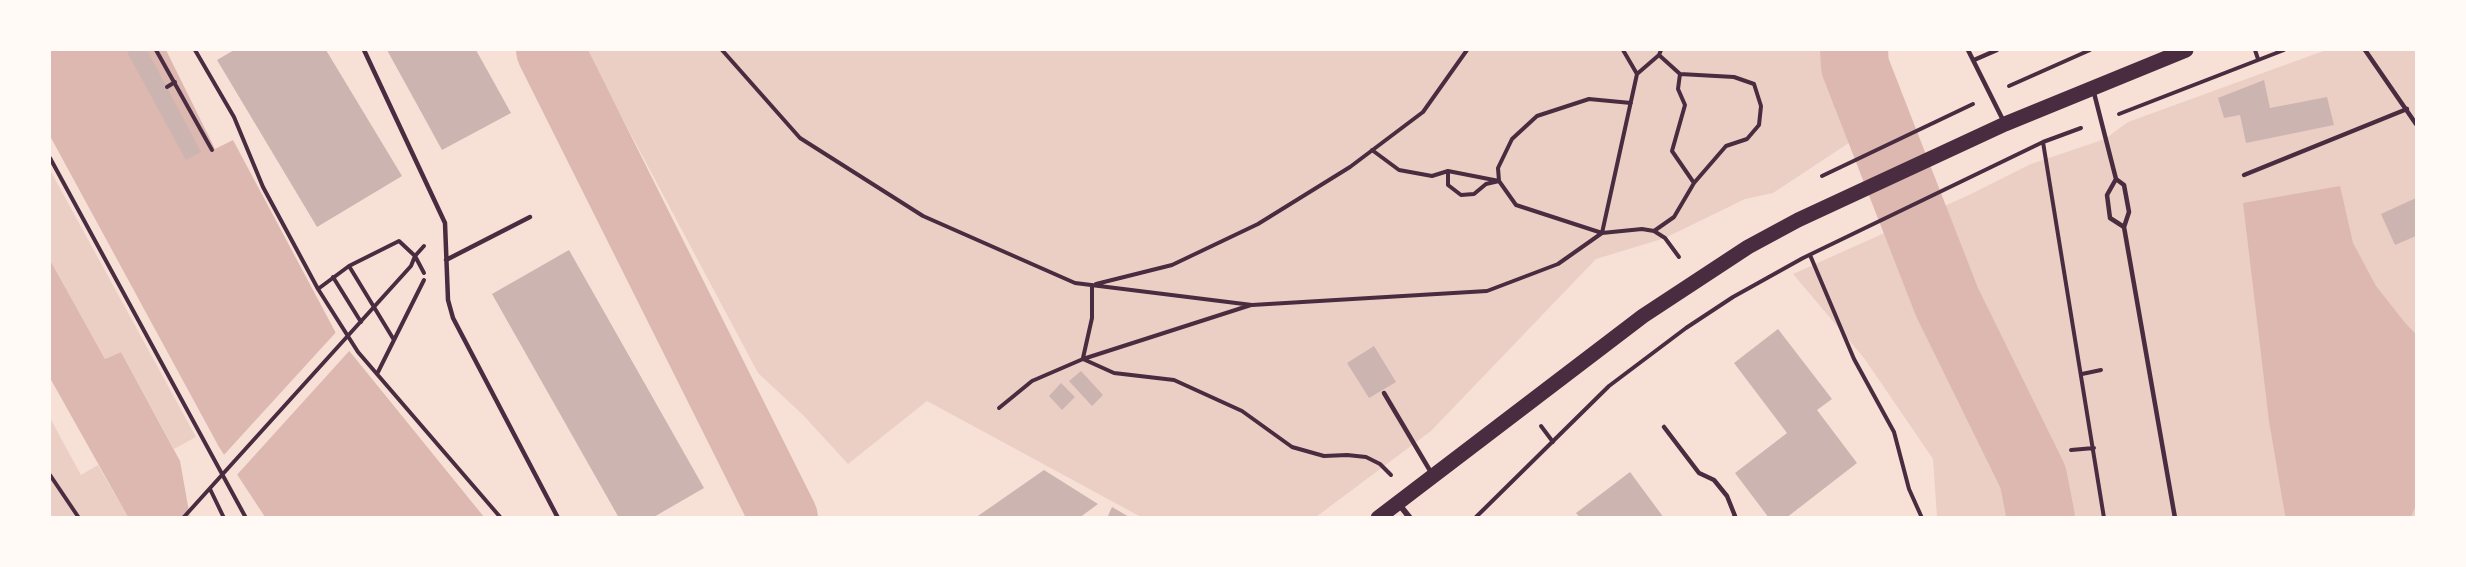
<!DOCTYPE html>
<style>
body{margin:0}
#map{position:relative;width:2466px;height:567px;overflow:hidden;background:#f7e1d7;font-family:"Alegreya Sans",sans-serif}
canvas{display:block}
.frame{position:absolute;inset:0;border:51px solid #fffaf5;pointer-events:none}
</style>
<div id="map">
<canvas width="2466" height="567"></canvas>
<div class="frame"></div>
</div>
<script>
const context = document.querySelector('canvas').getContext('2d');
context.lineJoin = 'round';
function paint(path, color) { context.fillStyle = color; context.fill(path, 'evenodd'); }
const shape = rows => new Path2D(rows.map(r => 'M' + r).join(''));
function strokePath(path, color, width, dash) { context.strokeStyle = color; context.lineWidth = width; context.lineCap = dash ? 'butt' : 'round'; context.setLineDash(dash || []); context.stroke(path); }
const green = shape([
 [586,50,1846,50,1861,135,1773,193,1745,199,1665,238,1596,259,1431,431,1316,517,1141,517,927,401,848,464,803,415,758,373],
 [2326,50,2416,50,2416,517,1937,517,1933,459,1864,358,1793,274,1969,195,2031,164,2105,139,2128,122],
 [50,170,196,437,174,449,121,352,105,359,50,260],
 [50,418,81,475,98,465,128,517,50,517]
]);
const water = shape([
 [50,50,166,50,215,149,233,140,338,337,484,517,265,517,219,447,50,136],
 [2340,186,2353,243,2376,286,2406,324,2416,334,2416,505,2411,517,2288,518,2285,515,2269,421,2243,203],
 [50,260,105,359,121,352,180,461,190,517,128,517,50,378]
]);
const pier = shape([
 [338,330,351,349,235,477,222,457]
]);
const river = shape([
 [550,50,784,518],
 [1854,50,1855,66,1947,302,2033,477,2041,518]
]);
const building = shape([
 [132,50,147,50,201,152,186,160,127,52],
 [234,50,326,50,402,176,317,227,217,60],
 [387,50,476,50,511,113,442,150],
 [2264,80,2270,108,2327,97,2334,125,2246,143,2240,115,2224,118,2218,98],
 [2416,198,2416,236,2395,245,2381,214],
 [569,250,704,488,652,518,619,518,492,294],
 [1778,329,1832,399,1817,410,1857,463,1786,518,1769,518,1735,473,1787,433,1734,363],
 [1374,346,1396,382,1369,398,1347,363],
 [1081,371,1103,395,1092,406,1069,381],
 [1061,383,1075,397,1062,410,1049,396],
 [1044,470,1098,504,1079,518,975,518],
 [1630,472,1664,518,1580,518,1576,513],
 [1112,507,1131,518,1107,518]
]);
const path = shape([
 [156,50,212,150],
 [195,50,234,117,263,187,318,289,358,352,501,518],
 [722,50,800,138,923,216,1075,283,1252,305,1487,291,1558,264,1602,233,1637,74,1623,50],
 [2255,50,2258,59],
 [1637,74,1659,55,1661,50],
 [1680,74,1678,89,1685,105,1672,151,1694,183],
 [2009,86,2090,50],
 [167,87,175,82],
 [2119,114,2284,50],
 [2043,142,2104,518],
 [1372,150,1399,170,1432,176,1448,171,1499,181,1516,205,1602,233,1642,229,1654,231,1665,238,1679,257],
 [50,158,246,518],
 [1448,171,1448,185,1461,195,1474,194,1486,184,1499,181,1498,168,1512,139,1537,116,1589,99,1631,103],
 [1822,176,1973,104],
 [1654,231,1674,217,1694,183,1726,146,1747,139,1759,125,1761,106,1754,84,1734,77,1680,74,1659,55],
 [1810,255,1854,359,1894,432,1909,489,1922,518],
 [349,266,394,340],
 [333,277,361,322],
 [1096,284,1172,265,1258,224,1350,167,1423,112,1467,50],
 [318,289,349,266,399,241,415,256,424,273],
 [1083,358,1092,318,1092,285],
 [1083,359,1114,373,1174,380,1242,411,1292,447,1324,456,1347,455,1366,457,1380,464,1391,475],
 [377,374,424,280],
 [2082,374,2101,370],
 [999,408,1032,381,1083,359,1251,305],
 [1541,426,1553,442],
 [2071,450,2094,448],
 [50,475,79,518],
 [210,489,224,518],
 [183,518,411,266,415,256,424,246],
 [1475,518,1609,386,1686,328,1733,297,1803,258,2043,142,2081,128]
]);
const service = shape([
 [364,50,445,223,448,300,453,318,558,518],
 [1968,50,2004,122],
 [2365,50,2416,124],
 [1974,60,1997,50],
 [2093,89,2116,179,2124,185,2129,212,2124,227,2175,518],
 [2244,175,2407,109],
 [2116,179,2107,195,2110,218,2124,227],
 [446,260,530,217],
 [1384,393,1432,474],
 [1664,427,1699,473,1714,480,1727,496,1735,516,1733,518]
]);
const minor = shape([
 [1398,503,1410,518]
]);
const primary = shape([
 [1378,518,1643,316,1748,247,1798,220,2005,124,2186,50]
]);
paint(green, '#ebcfc5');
paint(water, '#dcb8b0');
paint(pier, '#f7e1d7');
strokePath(river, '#dcb8b0', 68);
paint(building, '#ccb4b1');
strokePath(path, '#4a2c40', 4);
strokePath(service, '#4a2c40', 4.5);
strokePath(minor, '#4a2c40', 6);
strokePath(primary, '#4a2c40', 15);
</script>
